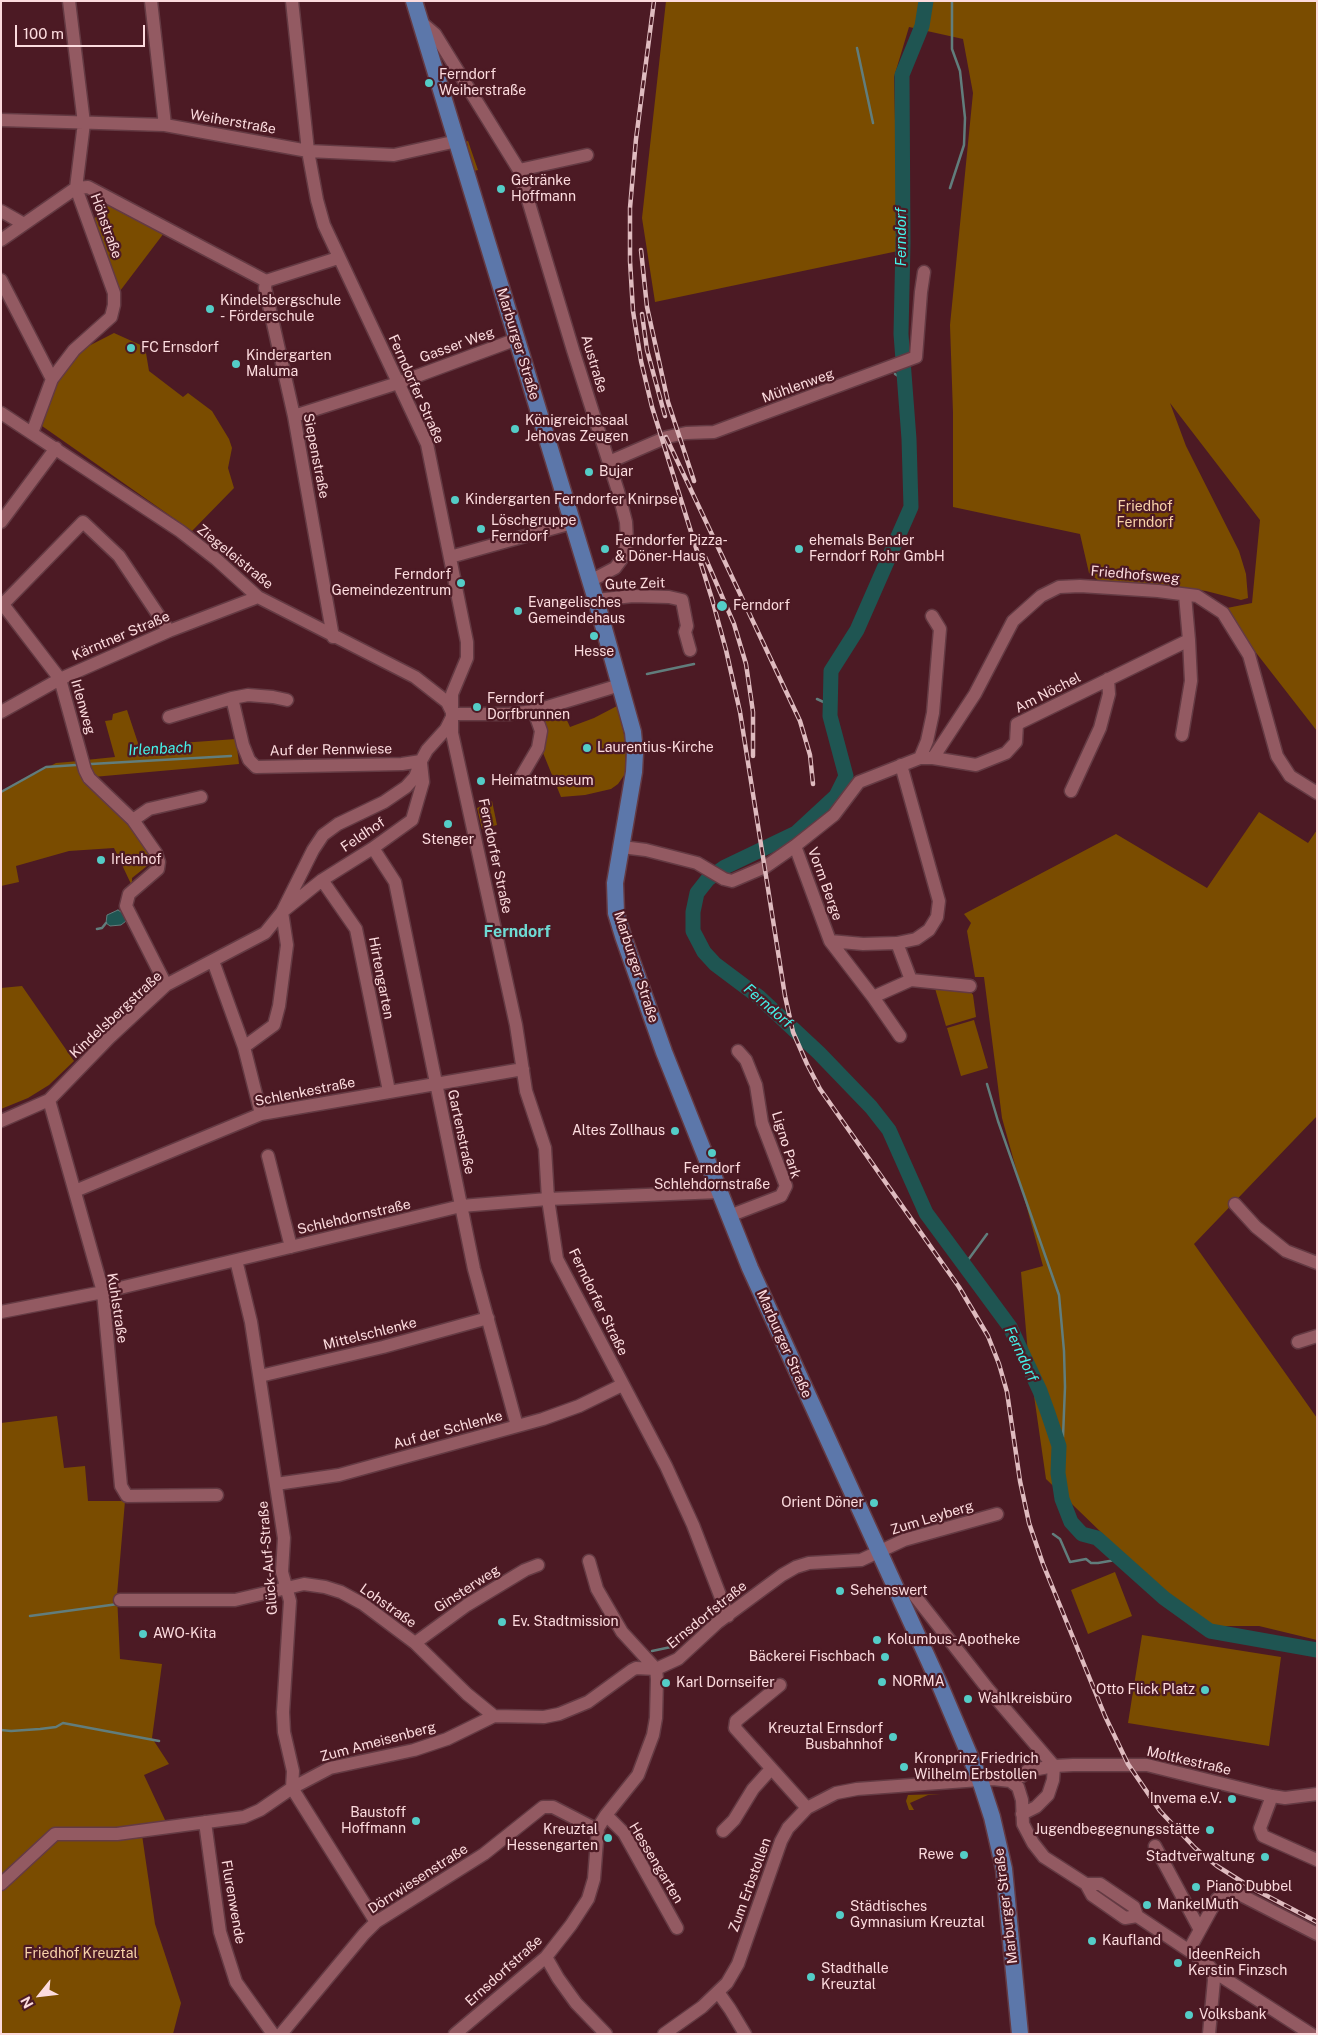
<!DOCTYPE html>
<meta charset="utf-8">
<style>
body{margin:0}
#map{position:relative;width:1318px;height:2035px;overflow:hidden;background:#4c1a24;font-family:"Public Sans",sans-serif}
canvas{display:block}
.frame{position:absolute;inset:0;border:2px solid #fcdbde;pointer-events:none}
.north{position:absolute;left:15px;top:1970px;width:50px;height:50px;-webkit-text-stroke:4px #4c1a24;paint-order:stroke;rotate:241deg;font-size:14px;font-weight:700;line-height:20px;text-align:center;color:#fcdbde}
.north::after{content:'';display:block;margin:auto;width:18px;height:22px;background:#fcdbde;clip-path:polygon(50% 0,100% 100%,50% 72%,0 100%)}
.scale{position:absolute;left:15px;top:25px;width:130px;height:22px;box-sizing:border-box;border:2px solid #fcdbde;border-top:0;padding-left:6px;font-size:15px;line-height:18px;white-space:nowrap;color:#fcdbde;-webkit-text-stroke:4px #4c1a24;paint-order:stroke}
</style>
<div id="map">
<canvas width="1318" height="2035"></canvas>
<div class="frame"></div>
<div class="north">N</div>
<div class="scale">100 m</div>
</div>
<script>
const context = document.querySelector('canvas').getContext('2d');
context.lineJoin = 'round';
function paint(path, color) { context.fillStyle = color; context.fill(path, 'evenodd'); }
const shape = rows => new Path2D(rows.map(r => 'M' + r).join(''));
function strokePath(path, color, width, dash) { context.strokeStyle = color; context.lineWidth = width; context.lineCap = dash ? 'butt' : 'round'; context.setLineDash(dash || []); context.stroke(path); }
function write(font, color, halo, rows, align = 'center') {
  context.font = font + ' "Public Sans",sans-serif'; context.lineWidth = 4.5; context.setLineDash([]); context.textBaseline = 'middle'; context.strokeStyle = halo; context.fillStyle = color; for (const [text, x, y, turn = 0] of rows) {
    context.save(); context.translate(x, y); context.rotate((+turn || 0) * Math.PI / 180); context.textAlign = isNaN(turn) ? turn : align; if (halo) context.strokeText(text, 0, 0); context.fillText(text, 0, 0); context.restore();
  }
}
const green = shape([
 [666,1,1317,1,1317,731,1222,609,1252,603,1260,520,1170,403,1186,446,1239,551,1246,574,1248,598,1241,600,1206,591,1162,585,1099,581,1089,573,1080,534,953,507,953,413,950,325,973,93,963,39,909,27,894,77,898,251,655,302,642,218],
 [468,141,478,170,474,171,466,148,468,146,467,143,464,142],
 [106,200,164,233,120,291,94,220],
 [114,333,145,347,149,371,183,397,188,393,212,411,229,439,232,448,228,468,234,488,192,531,42,426,56,379,75,353],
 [617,706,626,742,625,774,618,784,611,789,585,795,561,797,541,748,540,717,562,709,570,727,594,718],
 [127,710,139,746,236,739,239,764,93,777,86,760,115,757,105,721,112,720,113,714],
 [79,761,133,825,153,855,147,866,132,878,132,886,114,848,69,851,16,866,19,882,1,886,1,792,56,763],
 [492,801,497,825,482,829,477,808],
 [1259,812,1308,843,1317,830,1317,1116,1194,1244,1317,1418,1317,1640,1259,1626,1211,1626,1165,1594,1046,1479,1028,1354,1021,1272,1043,1266,1002,1118,984,977,975,977,967,931,971,923,964,914,1116,834,1207,888],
 [934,985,968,988,973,995,976,1017,946,1026],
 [22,986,74,1061,49,1085,28,1098,1,1109,1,988],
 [974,1020,988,1068,961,1076,947,1028],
 [57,1416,64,1468,85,1466,88,1501,125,1501,117,1595,120,1659,162,1664,152,1738,169,1764,144,1775,166,1822,142,1835,155,1924,181,2003,173,2034,1,2034,1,1423],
 [1115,1572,1132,1616,1088,1634,1071,1590],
 [1142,1635,1281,1657,1269,1746,1128,1723],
 [941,1794,928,1795,910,1803,914,1810,909,1810,906,1801,908,1795]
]);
const water = shape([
 [118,910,124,914,126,921,121,925,110,926,106,923,107,915,118,910]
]);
const stream = shape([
 [857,48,873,123],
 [950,188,964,145,965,118,960,71,952,49,952,1],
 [895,374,904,380],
 [647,674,694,664],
 [817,699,830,705],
 [91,764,231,756],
 [1,792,46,767,76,765],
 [97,929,102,928,106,923],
 [987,1084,998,1121,1059,1295,1064,1351,1065,1387,1063,1437,1059,1446],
 [966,1269,968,1260,987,1234],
 [1053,1534,1060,1539,1070,1562,1086,1559,1091,1563,1098,1563,1121,1559],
 [30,1616,118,1604],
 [652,1651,671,1647,678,1640,689,1635,696,1624],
 [1,1730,11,1731,40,1729,56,1727,63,1723,159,1741]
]);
const river = shape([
 [926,1,922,26,902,75,903,243,901,334,909,439,911,507,857,630,831,671,830,716,846,776,836,796,796,833,725,867,708,879,697,893,693,912,693,931,704,952,715,964,759,997,819,1053,871,1107,889,1130,926,1213,1010,1327,1040,1391,1048,1413,1059,1446,1058,1473,1062,1499,1071,1522,1082,1534,1097,1538,1164,1598,1210,1631,1317,1650]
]);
const minor = shape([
 [151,1,165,125],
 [292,1,308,151,317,200,324,225,427,444,467,642,467,658,452,694,452,733,516,1025,526,1091,545,1148,548,1199,557,1259,666,1466,693,1525,728,1616],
 [421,22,435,34,519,170,573,350,618,491,626,522,627,540,625,550,621,560,615,568,590,581],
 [1,120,165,125,308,151,394,155,457,141],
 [519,170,587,155],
 [1,211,24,224],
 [1,240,76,188,88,187,266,281,338,258],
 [1,280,52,379],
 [266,281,265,288,294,416,333,637],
 [1,413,180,531,216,559,258,597,415,677,447,702,452,712],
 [294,416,398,383,517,339],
 [32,433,52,379,74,350,111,317,114,305,114,293,76,188,84,123,69,1],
 [609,462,667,437,686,433,714,432,916,357,921,292,924,272],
 [1,522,56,448],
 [450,557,572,523],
 [596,600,633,596,669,597,682,600,687,626,685,632,690,650],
 [1,602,60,679,85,770,89,778,133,820,156,853,159,862,158,869,129,894,126,906,166,985],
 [3,604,83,522,119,556,169,631],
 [232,698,248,695,273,697,287,700],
 [1,712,60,679,169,631,258,597],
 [453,714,509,714,534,711,620,685],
 [169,717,232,698,243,745,249,760,256,767,402,764,421,761],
 [1182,735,1191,681,1189,640],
 [920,758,927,741,933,713,940,629,932,616],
 [933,758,976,765,1006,753,1016,742,1017,724,1189,640,1185,595],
 [521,777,538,748,541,731,534,711],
 [1071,791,1100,728,1109,694,1108,679],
 [133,820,149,809,201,797],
 [795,846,830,941,873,997,911,980,970,986],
 [622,847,646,850,697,863,724,879,732,881,765,867,795,846,834,815,859,782,920,758,933,758,975,694,1013,621,1041,596,1059,587,1080,586,1158,591,1197,596,1223,613,1249,655,1277,756,1290,776,1317,793],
 [373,848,395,882,474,1269,517,1426],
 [322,880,356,929,389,1091],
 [830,941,863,944,897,943,916,939,929,930,937,917,939,901,901,765],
 [897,943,911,980],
 [213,961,244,1047,261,1114],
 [873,997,900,1036],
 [244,1047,274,1025,279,1006,287,945,282,912,322,880,373,848,412,820,423,782,421,763],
 [49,1100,103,1292,121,1486,127,1496,217,1495],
 [1,1121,49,1100,109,1038,166,985,265,933,282,912,313,850,323,835,338,824,384,802,406,787,415,777,421,761,427,750,446,729,451,719],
 [268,1156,291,1247],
 [75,1191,261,1114,523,1069],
 [1235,1204,1256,1227,1286,1251,1317,1263],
 [729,1216,781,1196,786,1186,762,1123,756,1085,746,1060,738,1051],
 [236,1260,251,1322,284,1538,282,1572,290,1601,283,1712,284,1732,293,1771,292,1788,376,1922],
 [1,1312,103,1292,461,1206,548,1199,719,1192],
 [1298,1342,1317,1336],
 [260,1376,383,1347,488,1318],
 [276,1484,339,1475,543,1419,579,1406,622,1385],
 [589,1561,597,1589,622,1632,656,1669],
 [915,1596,988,1689,1054,1766],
 [120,1600,235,1600,304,1584,325,1587,341,1592,363,1604,415,1643,467,1694,494,1716],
 [415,1643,467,1605,525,1570,538,1565],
 [656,1669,678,1659,717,1623,782,1575,796,1567,809,1563,861,1560,904,1540,997,1514],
 [780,1685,736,1721,735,1728,807,1808],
 [1022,1776,1027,1771,1054,1766],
 [1272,1796,1260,1828,1263,1836,1317,1860],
 [1022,1814,1036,1807,1048,1795,1053,1780,1054,1766,1073,1765,1147,1765,1272,1796,1285,1798,1317,1794],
 [606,1815,624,1833,677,1928],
 [205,1822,220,1932,236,1982,273,2034],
 [723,1831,734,1820,753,1789,771,1769],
 [1155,1846,1200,1930],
 [1,1884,55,1834,117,1834,244,1817,260,1810,292,1788,330,1768,414,1750,447,1739,494,1716,544,1717,559,1714,588,1702,632,1670,636,1668,656,1669],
 [1086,1884,1092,1895,1125,1918,1137,1916],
 [1189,1950,1217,1899,1224,1894,1232,1892,1239,1894,1317,1934],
 [546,1957,558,1978,576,2003,606,2034],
 [718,1992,730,2009,745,2034],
 [281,2034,364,1934,376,1922,484,1854,543,1807,553,1807,592,1827,598,1828],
 [455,2034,546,1957,571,1925,588,1899,594,1879,598,1828,606,1815,638,1775,653,1735,656,1718,657,1679,656,1669],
 [664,2034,702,2007,727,1983,738,1964,781,1841,788,1828,807,1808,836,1793,857,1789,993,1779,1010,1781,1018,1787,1022,1800,1023,1824,1033,1843,1044,1857,1086,1884,1100,1884,1134,1907,1137,1916,1206,1962,1213,1971,1311,2034],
 [1209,2034,1214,1980,1213,1971]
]);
const major = shape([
 [414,1,596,600,633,732,635,753,634,772,615,883,616,913,623,936,664,1052,750,1268,939,1683,980,1780,992,1817,1004,1869,1020,2034]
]);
const rail = shape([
 [654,1,636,139,630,208,630,261,633,311,641,361,652,407,712,599,726,650,740,712,785,996,793,1032,807,1064,820,1089,959,1287,988,1336,999,1364,1007,1392,1020,1481,1029,1523,1043,1564,1105,1716,1128,1764,1160,1811,1195,1848,1217,1866,1252,1888,1317,1922],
 [641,250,647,307,668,402,694,481],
 [642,314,647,350,665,416],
 [666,437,800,721,810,755,813,784],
 [705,557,734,624,746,664,753,712,753,756]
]);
const markers = [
 [429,83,5,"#54cdc7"],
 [501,189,5,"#54cdc7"],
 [210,309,5,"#54cdc7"],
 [131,348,5,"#54cdc7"],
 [236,364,5,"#54cdc7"],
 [515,429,5,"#54cdc7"],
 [589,472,5,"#54cdc7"],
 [455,500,5,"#54cdc7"],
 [481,529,5,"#54cdc7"],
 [605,549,5,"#54cdc7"],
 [799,549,5,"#54cdc7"],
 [461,583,5,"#54cdc7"],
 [722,606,6,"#54cdc7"],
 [518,611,5,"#54cdc7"],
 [594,636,5,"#54cdc7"],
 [477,707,5,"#54cdc7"],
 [587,748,5,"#54cdc7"],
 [481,781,5,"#54cdc7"],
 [448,824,5,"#54cdc7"],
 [101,860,5,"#54cdc7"],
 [675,1131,5,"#54cdc7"],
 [712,1153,5,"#54cdc7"],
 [874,1503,5,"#54cdc7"],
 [840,1591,5,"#54cdc7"],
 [502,1622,5,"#54cdc7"],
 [143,1634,5,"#54cdc7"],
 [877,1640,5,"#54cdc7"],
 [885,1657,5,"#54cdc7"],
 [882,1682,5,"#54cdc7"],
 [666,1683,5,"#54cdc7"],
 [1205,1690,5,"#54cdc7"],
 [968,1699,5,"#54cdc7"],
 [893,1737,5,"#54cdc7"],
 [904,1767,5,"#54cdc7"],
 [1232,1799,5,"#54cdc7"],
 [416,1821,5,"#54cdc7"],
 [1210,1830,5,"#54cdc7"],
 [608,1838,5,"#54cdc7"],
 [964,1855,5,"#54cdc7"],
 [1265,1857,5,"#54cdc7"],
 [1196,1887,5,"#54cdc7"],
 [1147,1905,5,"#54cdc7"],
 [840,1915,5,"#54cdc7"],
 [1092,1941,5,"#54cdc7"],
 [1178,1963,5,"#54cdc7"],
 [811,1977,5,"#54cdc7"],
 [1189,2015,5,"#54cdc7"]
];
const poiNames = [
 ["Ferndorf",439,75],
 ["Weiherstraße",439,91],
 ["Getränke",511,181],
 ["Hoffmann",511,197],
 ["Kindelsbergschule",220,301],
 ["- Förderschule",220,317],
 ["FC Ernsdorf",141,348],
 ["Kindergarten",246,356],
 ["Maluma",246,372],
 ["Königreichssaal",525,421],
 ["Jehovas Zeugen",525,437],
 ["Bujar",599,472],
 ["Kindergarten Ferndorfer Knirpse",465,500],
 ["Löschgruppe",491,521],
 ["Ferndorf",491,537],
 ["Ferndorfer Pizza-",615,541],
 ["& Döner-Haus",615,557],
 ["ehemals Bender",809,541],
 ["Ferndorf Rohr GmbH",809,557],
 ["Ferndorf",451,575,"right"],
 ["Gemeindezentrum",451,591,"right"],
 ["Evangelisches",528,603],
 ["Gemeindehaus",528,619],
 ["Ferndorf",733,606],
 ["Hesse",594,652,"center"],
 ["Ferndorf",487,699],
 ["Dorfbrunnen",487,715],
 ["Laurentius-Kirche",597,748],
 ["Heimatmuseum",491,781],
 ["Stenger",448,840,"center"],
 ["Irlenhof",111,860],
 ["Altes Zollhaus",665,1131,"right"],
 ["Ferndorf",712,1169,"center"],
 ["Schlehdornstraße",712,1185,"center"],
 ["Orient Döner",864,1503,"right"],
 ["Sehenswert",850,1591],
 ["Ev. Stadtmission",512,1622],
 ["AWO-Kita",153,1634],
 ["Kolumbus-Apotheke",887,1640],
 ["Bäckerei Fischbach",875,1657,"right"],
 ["NORMA",892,1682],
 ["Karl Dornseifer",676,1683],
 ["Otto Flick Platz",1195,1690,"right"],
 ["Wahlkreisbüro",978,1699],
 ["Kreuztal Ernsdorf",883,1729,"right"],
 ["Busbahnhof",883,1745,"right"],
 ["Kronprinz Friedrich",914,1759],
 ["Wilhelm Erbstollen",914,1775],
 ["Invema e.V.",1222,1799,"right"],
 ["Baustoff",406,1813,"right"],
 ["Hoffmann",406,1829,"right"],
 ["Kreuztal",598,1830,"right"],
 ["Hessengarten",598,1846,"right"],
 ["Jugendbegegnungsstätte",1200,1830,"right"],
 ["Rewe",954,1855,"right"],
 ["Stadtverwaltung",1255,1857,"right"],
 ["Piano Dubbel",1206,1887],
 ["MankelMuth",1157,1905],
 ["Städtisches",850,1907],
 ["Gymnasium Kreuztal",850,1923],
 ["Kaufland",1102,1941],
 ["IdeenReich",1188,1955],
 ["Kerstin Finzsch",1188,1971],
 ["Stadthalle",821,1969],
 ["Kreuztal",821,1985],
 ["Volksbank",1199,2015]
];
const streetNames = [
 ["Weiherstraße",233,122,10],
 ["Höhstraße",106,226,70],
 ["Marburger Straße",518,344,73],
 ["Gasser Weg",457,345,-20],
 ["Austraße",594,364,73],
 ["Mühlenweg",798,386,-20],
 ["Ferndorfer Straße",416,389,66],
 ["Siepenstraße",316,456,79],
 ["Ziegeleistraße",235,557,39],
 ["Friedhofsweg",1135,575,5],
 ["Gute Zeit",635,584,-2],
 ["Kärntner Straße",121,636,-23],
 ["Am Nöchel",1048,693,-27],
 ["Irlenweg",83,707,74],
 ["Auf der Rennwiese",331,750,-1],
 ["Feldhof",363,835,-34],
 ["Ferndorfer Straße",495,856,78],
 ["Vorm Berge",825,884,70],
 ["Marburger Straße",636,967,72],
 ["Hirtengarten",381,978,79],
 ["Kindelsbergstraße",116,1015,-43],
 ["Schlenkestraße",305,1092,-11],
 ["Gartenstraße",461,1132,78],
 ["Ligno Park",786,1145,73],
 ["Schlehdornstraße",354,1217,-13],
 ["Ferndorfer Straße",598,1302,64],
 ["Kuhlstraße",117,1308,81],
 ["Mittelschlenke",370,1334,-14],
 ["Marburger Straße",784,1344,66],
 ["Auf der Schlenke",448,1430,-15],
 ["Zum Leyberg",932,1518,-17],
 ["Glück-Auf-Straße",268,1558,-95],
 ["Ginsterweg",467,1589,-33],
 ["Lohstraße",388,1606,35],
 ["Ernsdorfstraße",707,1615,-39],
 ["Zum Ameisenberg",378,1742,-15],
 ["Moltkestraße",1189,1761,13],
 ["Hessengarten",656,1863,59],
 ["Dörrwiesenstraße",418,1879,-33],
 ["Zum Erbstollen",750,1885,-70],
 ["Flurenwende",233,1902,80],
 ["Marburger Straße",1006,1906,-97],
 ["Ernsdorfstraße",504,1971,-42]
];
const parkNames = [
 ["Friedhof",1145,507],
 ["Ferndorf",1145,523],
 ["Friedhof Kreuztal",81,1954]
];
const waterNames = [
 ["Ferndorf",901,237,-90],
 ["Irlenbach",160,749,-3],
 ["Ferndorf",768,1006,41],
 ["Ferndorf",1021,1354,65]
];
const quarterNames = [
 ["Ferndorf",517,932]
];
paint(green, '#7a4c00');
paint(water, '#1f5552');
strokePath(water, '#617d7c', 1);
strokePath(stream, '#617d7c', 2.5);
strokePath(river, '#1f5552', 15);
strokePath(minor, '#643a43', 15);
strokePath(major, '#643a43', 19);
strokePath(minor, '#935a62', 12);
strokePath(major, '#5c77aa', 16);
strokePath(rail, '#dfbbbf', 4.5);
strokePath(rail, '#4c1a24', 2.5, [8]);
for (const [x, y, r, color] of markers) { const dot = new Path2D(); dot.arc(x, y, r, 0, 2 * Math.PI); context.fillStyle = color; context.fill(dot); strokePath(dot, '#4c1a24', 2); }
write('14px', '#fcdbde', '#4c1a24', poiNames, 'left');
write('14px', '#fcdbde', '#4c1a24', streetNames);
write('14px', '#f8d3a9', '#4c1a24', parkNames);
write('italic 15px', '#44f1e9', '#4c1a24', waterNames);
write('bold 16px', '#6edad3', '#4c1a24', quarterNames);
</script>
